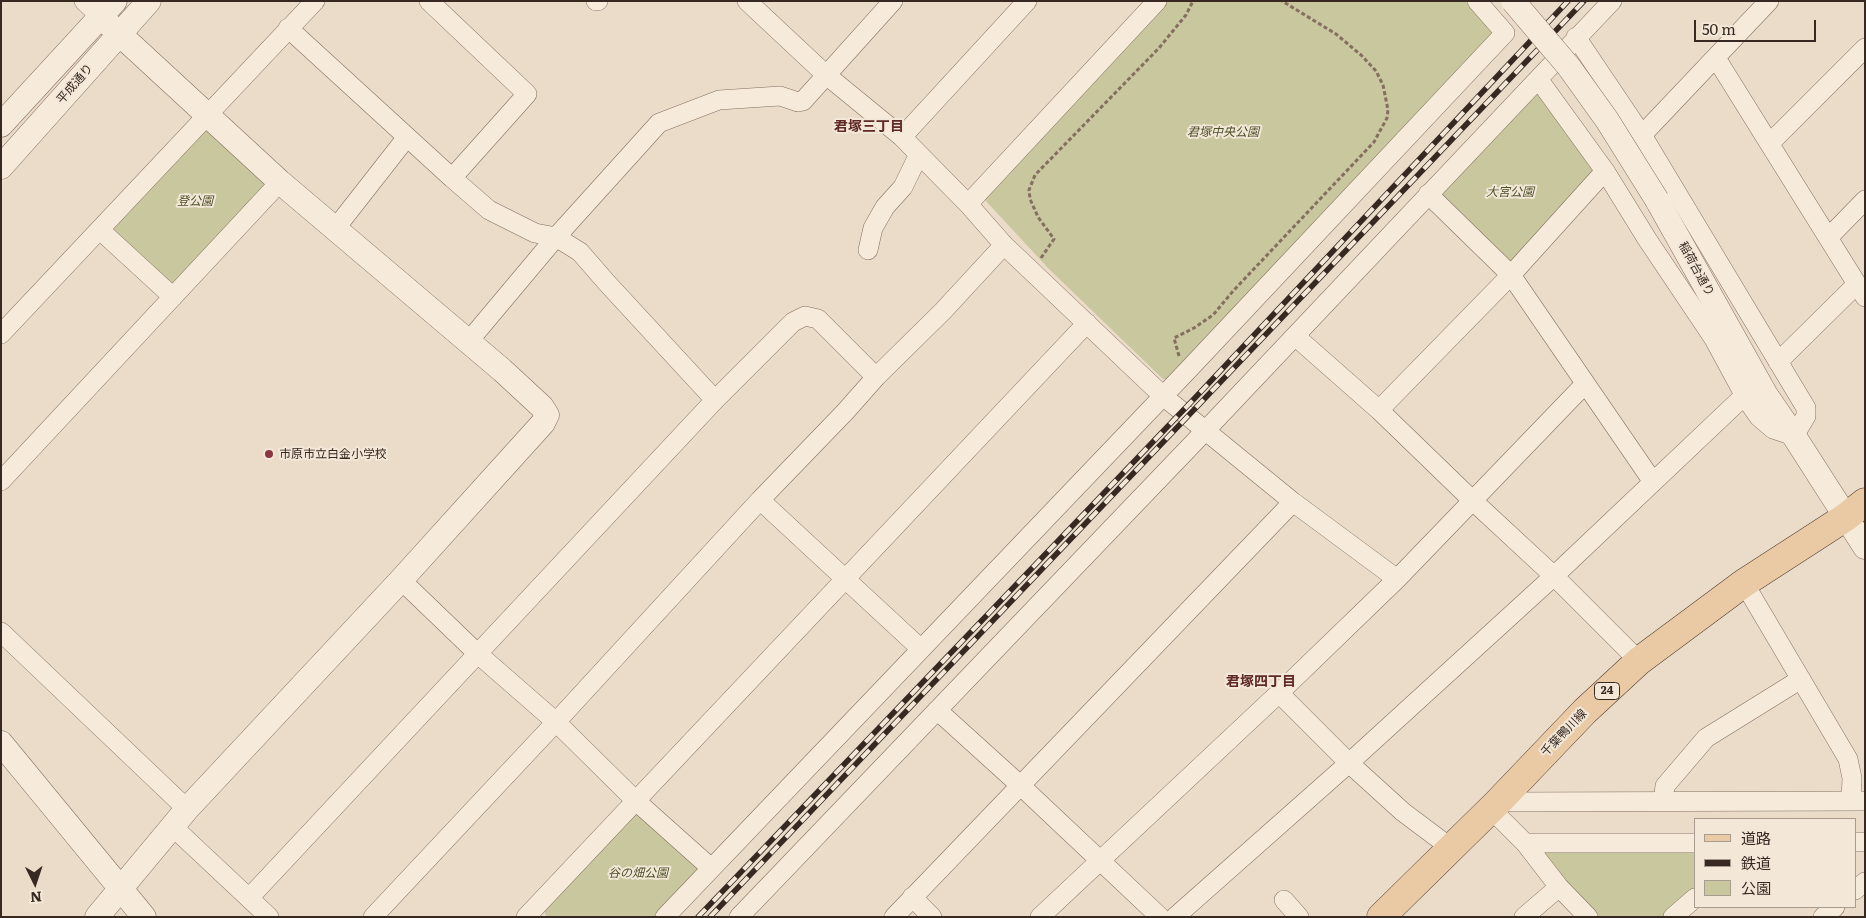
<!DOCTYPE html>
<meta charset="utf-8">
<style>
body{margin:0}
#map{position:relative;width:1866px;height:918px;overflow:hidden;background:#eadcc9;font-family:Literata,"Noto Sans JP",serif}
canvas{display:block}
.frame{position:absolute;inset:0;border:2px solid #372921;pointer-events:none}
.legend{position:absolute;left:1694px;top:818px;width:162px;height:90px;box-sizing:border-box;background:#f3e7d8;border:1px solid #a89b8f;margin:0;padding:6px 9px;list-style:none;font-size:15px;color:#372921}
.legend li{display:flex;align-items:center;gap:10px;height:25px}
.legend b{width:25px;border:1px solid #a89b8f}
.north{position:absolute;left:10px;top:858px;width:50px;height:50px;-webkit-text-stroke:4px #f3e7d8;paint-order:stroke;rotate:176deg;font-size:14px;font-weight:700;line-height:20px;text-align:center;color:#372921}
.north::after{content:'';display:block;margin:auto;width:18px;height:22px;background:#372921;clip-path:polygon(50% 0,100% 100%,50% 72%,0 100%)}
.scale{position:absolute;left:1694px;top:20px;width:122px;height:22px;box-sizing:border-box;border:2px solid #372921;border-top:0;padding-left:6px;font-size:15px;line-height:18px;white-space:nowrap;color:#372921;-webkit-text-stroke:4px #f3e7d8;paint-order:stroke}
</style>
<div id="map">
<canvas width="1866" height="918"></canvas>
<div class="frame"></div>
<ul class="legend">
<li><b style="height:6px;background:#e9caa5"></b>道路</li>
<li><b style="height:6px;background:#372921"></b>鉄道</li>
<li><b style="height:14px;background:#c8c79e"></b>公園</li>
</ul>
<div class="north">N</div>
<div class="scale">50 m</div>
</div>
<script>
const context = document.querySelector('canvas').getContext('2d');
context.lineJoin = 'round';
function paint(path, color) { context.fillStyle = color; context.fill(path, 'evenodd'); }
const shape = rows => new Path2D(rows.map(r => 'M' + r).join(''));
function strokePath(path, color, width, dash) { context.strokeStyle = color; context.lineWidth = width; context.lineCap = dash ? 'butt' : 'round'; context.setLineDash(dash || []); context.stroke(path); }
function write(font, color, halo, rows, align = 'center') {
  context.font = font + ' Literata,"Noto Sans JP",serif'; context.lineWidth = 4; context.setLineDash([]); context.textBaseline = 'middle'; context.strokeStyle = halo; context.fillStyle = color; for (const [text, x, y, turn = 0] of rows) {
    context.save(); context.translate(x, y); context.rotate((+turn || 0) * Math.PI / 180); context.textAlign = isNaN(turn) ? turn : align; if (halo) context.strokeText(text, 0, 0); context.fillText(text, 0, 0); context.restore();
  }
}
const green = shape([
 [1167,1,1465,1,1492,30,1494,38,1169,379,1163,379,1048,268,984,199],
 [1539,80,1605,171,1511,275,1428,194],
 [208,114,280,182,173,297,100,230],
 [639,814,697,865,697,874,656,917,548,917,545,914,545,907,632,815],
 [1525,843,1695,843,1695,898,1673,917,1590,917]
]);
const path = shape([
 [1041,258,1054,239,1038,217,1030,199,1029,190,1035,175,1159,48,1186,15,1193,1],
 [1179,356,1174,338,1194,328,1213,315,1234,290,1374,142,1387,118,1388,110,1383,85,1376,71,1361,55,1336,34,1282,1]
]);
const minor = shape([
 [84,1,101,17],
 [429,1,527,94,452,178,489,210,535,233,556,237,580,252,607,283,715,400],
 [596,1,598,1],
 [747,1,825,74,902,137,968,204,1004,245,1163,396,1293,502,1397,579],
 [288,28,452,178],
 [1716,58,1865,297],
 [1539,80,1605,171,1647,239,1714,339,1747,400,1759,417,1773,429,1794,436,1806,416,1806,408,1642,135,1576,37],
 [1642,135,1769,1],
 [902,137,1027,1],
 [1770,143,1865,48],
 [1428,194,1511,275,1653,482],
 [968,204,1157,1],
 [335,229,407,137],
 [100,230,173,297],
 [1829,237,1865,200],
 [868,250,873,228,885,207,903,187,919,154],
 [1,334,315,1],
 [1295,336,1379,410,1472,500,1554,576,1639,661],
 [468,342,556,237,659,123,719,100,780,96,798,102,803,101,893,1],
 [1778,362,1857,284],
 [1379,410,1511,275,1605,171],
 [1,481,280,182],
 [760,500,921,649],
 [401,580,478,654,556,722,636,801,711,868],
 [1744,583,1848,759,1852,778,1851,800],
 [1,632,187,809],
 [1279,693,1349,763,1403,812,1451,848],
 [937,710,1021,786,1160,917],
 [1663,801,1665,786,1706,738,1801,679],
 [1498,802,1865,801],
 [1490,808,1525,843,1559,887,1588,917],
 [172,826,269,917],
 [1855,842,1865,842],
 [1525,843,1695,843],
 [1855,890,1865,882],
 [912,897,932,917],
 [249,898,715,400,793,322,805,316,818,319,876,377],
 [1284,900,1299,917],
 [373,917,556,722,760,500,845,412,876,377,943,311,1004,245],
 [526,917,1087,323],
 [665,917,1189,369,1505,33,1477,1],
 [739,917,1205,431,1612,1],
 [894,917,1293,502],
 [1040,917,1279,693,1397,579,1585,384],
 [1175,917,1349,763,1554,576,1745,395],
 [1524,917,1559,887],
 [1673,917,1695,898],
 [1823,917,1835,907]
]);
const tertiary = shape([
 [1,125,115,1],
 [1,167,149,1],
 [1657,200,1766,395,1794,436,1865,547],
 [1,743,144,917],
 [97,917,187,809,401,580,543,423,547,415,542,407,502,370,280,182,101,17]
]);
const primary = shape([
 [1381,917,1498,802,1585,711,1639,661,1744,583,1846,517,1865,502]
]);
const rail = shape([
 [698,917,1193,400,1568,1],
 [710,917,1584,1]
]);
const tertiaryBridge = shape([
 [1513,1,1569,67,1607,120,1657,200]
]);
const markers = [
 [269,454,5,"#8e3542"]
];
const shields = [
 [1607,691,25]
];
const shieldNames = [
 ["24",1607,691]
];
const streetNames = [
 ["平成通り",75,84,-49],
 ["稲荷台通り",1696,269,61],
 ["千葉鴨川線",1564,733,-46]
];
const parkNames = [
 ["君塚中央公園",1223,132],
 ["大宮公園",1510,192],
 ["登公園",195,201],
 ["谷の畑公園",638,873]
];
const poiNames = [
 ["市原市立白金小学校",279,454]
];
const neighbourhoodNames = [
 ["君塚三丁目",869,127],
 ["君塚四丁目",1261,682]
];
paint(green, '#c8c79e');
strokePath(minor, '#856e5f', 20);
strokePath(tertiary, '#856e5f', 25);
strokePath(primary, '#533d33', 29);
strokePath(path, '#856e5f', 3, [4, 2.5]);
strokePath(minor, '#f6eadb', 19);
strokePath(tertiary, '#f6eadb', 24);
strokePath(primary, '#e9caa5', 28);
strokePath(rail, '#372921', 5.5);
strokePath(rail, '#f3e7d8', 4, [11]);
strokePath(tertiaryBridge, '#856e5f', 25, []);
strokePath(tertiaryBridge, '#f6eadb', 24);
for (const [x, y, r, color] of markers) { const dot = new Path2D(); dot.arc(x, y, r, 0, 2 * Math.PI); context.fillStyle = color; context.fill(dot); strokePath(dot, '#f3e7d8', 2); }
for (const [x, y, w] of shields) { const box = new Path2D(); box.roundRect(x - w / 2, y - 8.5, w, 17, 4); context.fillStyle = '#f3e7d8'; context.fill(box); strokePath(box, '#372921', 1); }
write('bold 11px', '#372921', null, shieldNames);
write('12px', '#372921', '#f3e7d8', streetNames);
write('italic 12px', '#4d512a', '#f3e7d8', parkNames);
write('12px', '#372921', '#f3e7d8', poiNames, 'left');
write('bold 14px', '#5f2925', '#f3e7d8', neighbourhoodNames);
</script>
